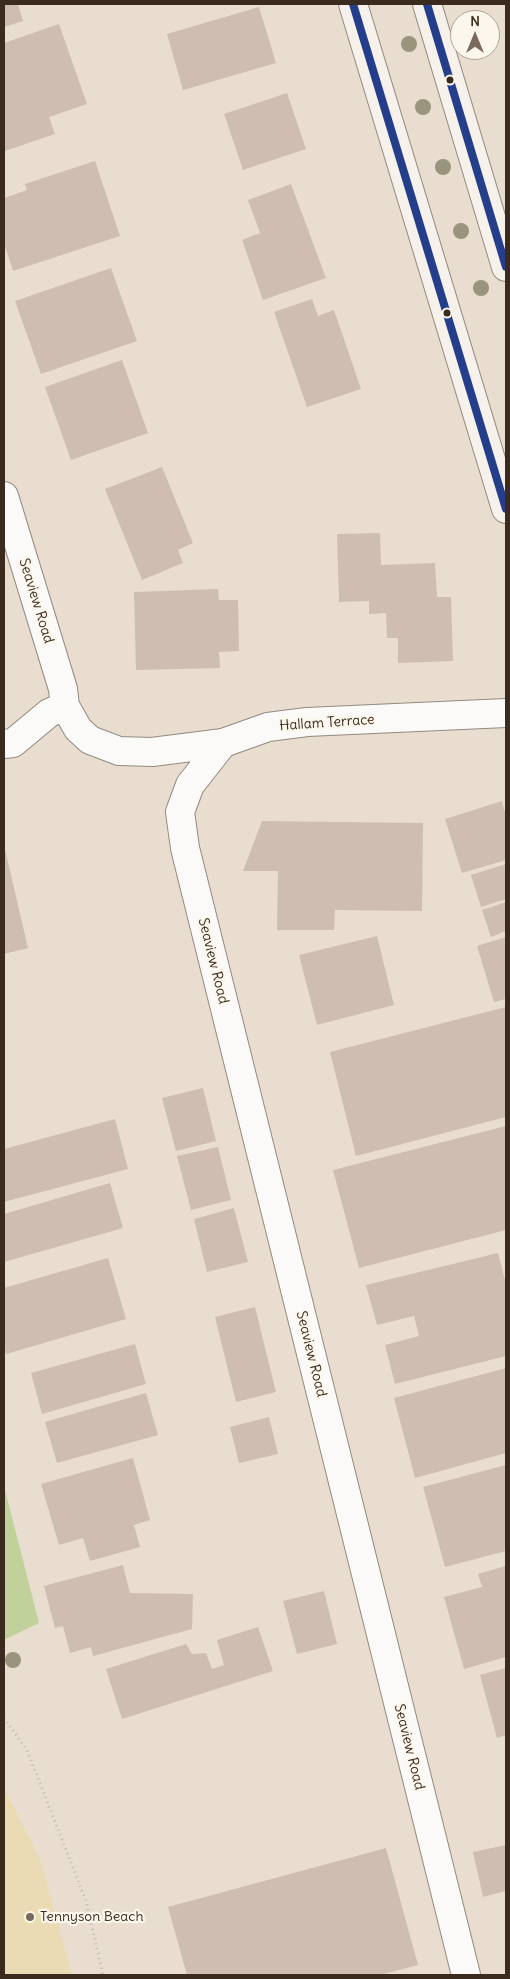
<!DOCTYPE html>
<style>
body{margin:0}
#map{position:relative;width:510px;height:1979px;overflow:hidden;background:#e8ddce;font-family:Delius,sans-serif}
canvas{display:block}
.frame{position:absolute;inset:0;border:5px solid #3b2a1e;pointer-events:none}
.north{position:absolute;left:450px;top:10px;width:50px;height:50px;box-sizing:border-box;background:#fbf7ec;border:1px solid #aea59a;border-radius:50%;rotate:0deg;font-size:14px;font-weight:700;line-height:20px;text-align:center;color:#3b2a1e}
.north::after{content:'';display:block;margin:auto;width:18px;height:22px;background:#78695c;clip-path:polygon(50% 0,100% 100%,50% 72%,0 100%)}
</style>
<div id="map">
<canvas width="510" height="1979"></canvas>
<div class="frame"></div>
<div class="north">N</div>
</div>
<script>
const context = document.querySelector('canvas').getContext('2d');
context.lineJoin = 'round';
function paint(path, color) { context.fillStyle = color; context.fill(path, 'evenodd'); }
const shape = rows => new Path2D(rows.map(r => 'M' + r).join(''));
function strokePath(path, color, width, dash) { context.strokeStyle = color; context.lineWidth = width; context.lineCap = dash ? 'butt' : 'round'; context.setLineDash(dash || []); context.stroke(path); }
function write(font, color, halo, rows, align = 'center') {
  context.font = font + ' Delius,sans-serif'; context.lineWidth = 4.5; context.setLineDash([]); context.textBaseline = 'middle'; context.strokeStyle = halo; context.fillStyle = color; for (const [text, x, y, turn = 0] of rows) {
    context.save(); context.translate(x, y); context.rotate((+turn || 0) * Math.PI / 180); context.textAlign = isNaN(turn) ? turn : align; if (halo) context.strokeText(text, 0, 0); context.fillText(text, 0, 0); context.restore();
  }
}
const green = shape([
 [4,1486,39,1623,4,1640]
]);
const sand = shape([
 [4,1788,40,1859,72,1975,4,1975]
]);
const building = shape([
 [4,4,18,4,23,21,4,27],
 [259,7,276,63,183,90,167,34],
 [59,24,87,104,49,117,55,134,5,151,4,43],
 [287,93,306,149,243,170,224,114],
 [95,161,120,236,13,271,4,243,4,198,27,190,25,184],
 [291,184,326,278,263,300,242,240,260,233,248,200],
 [111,268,137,341,41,374,15,301],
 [312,299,318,316,334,310,361,389,307,407,274,312],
 [122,360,148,433,71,460,45,387],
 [162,467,193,543,178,550,183,563,142,580,105,489],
 [380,533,381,565,435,563,437,597,451,597,453,661,398,663,398,638,387,638,386,613,369,614,369,601,339,602,337,534],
 [218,589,219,600,238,600,239,651,219,652,220,668,136,670,134,592],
 [502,801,506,816,506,860,462,873,445,819],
 [262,821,423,823,422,911,335,910,334,930,277,930,278,871,243,871],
 [4,845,28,948,4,954],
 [506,864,506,899,481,907,471,875],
 [506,902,506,931,491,937,482,910],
 [377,936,394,1005,317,1025,299,955],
 [506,937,506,999,494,1002,477,946],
 [506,1007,506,1117,356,1156,330,1052],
 [203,1088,216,1141,176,1151,162,1098],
 [115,1119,128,1169,4,1202,4,1149],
 [506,1126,506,1230,359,1268,333,1170],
 [218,1147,231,1200,191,1210,177,1156],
 [110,1183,123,1228,4,1262,4,1214],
 [234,1208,248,1262,207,1272,194,1219],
 [498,1253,506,1284,506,1356,395,1384,385,1345,419,1336,414,1316,377,1325,366,1285],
 [108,1258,126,1319,6,1354,4,1345,4,1288],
 [255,1307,276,1392,236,1402,215,1317],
 [135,1344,146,1384,42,1414,31,1373],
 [506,1368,506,1453,415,1478,394,1398],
 [146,1393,158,1435,57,1463,45,1422],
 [269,1417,278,1454,239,1463,230,1427],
 [133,1458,150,1520,134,1525,140,1547,90,1561,83,1538,59,1545,41,1484],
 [506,1465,506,1551,445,1567,423,1487],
 [123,1565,130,1593,193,1594,192,1629,93,1656,91,1647,70,1653,63,1626,55,1628,44,1586],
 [506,1566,506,1657,464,1669,444,1597,482,1587,478,1574],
 [324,1591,337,1644,297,1654,283,1601],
 [258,1627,273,1671,122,1719,106,1669,186,1644,192,1654,206,1653,212,1669,224,1665,217,1640],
 [506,1668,506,1735,497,1738,480,1675],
 [506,1845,506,1891,483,1897,473,1852],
 [386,1848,418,1965,380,1975,187,1975,168,1907]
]);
const path = shape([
 [4,1718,27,1750,86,1901,103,1975]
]);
const minor = shape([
 [4,496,63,689,65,706,78,729,90,740,119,751,152,752,223,743,268,727,307,722,506,713],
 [223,743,190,785,180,812,185,848,466,1975],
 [4,744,13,743,49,713,65,706]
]);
const secondary = shape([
 [353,4,506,509],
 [427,4,506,267]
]);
const bus1 = shape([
 [353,4,506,509],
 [427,4,506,267]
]);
const trees = [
 [409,44],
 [423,107],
 [443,167],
 [461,231],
 [481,288],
 [13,1660]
];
const markers = [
 [450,80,4.5,"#3b2a1e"],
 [447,313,4.5,"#3b2a1e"],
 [30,1917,5,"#78695c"]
];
const streetNames = [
 ["Seaview Road",36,601,73],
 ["Hallam Terrace",327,723,-4],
 ["Seaview Road",213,961,76],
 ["Seaview Road",311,1354,76],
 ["Seaview Road",409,1747,76]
];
const poiNames = [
 ["Tennyson Beach",40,1917]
];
paint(green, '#c0d19b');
paint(sand, '#ebdbb4');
paint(building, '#d0bdb2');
strokePath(minor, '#928a80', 30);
strokePath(secondary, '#928a80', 30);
strokePath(path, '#bebbb7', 3, [1, 4]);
strokePath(minor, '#fcfaf8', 28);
strokePath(secondary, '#f6f1ea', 28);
strokePath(bus1, '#243e8c', 8);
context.fillStyle = '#99947b';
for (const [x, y] of trees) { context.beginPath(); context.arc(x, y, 8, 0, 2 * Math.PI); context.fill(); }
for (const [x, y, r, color] of markers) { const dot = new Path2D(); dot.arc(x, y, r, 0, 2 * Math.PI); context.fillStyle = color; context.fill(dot); strokePath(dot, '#fbf7ec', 2); }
write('14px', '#3b2a1e', '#fbf7ec', streetNames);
write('14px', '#3b2a1e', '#fbf7ec', poiNames, 'left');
</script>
